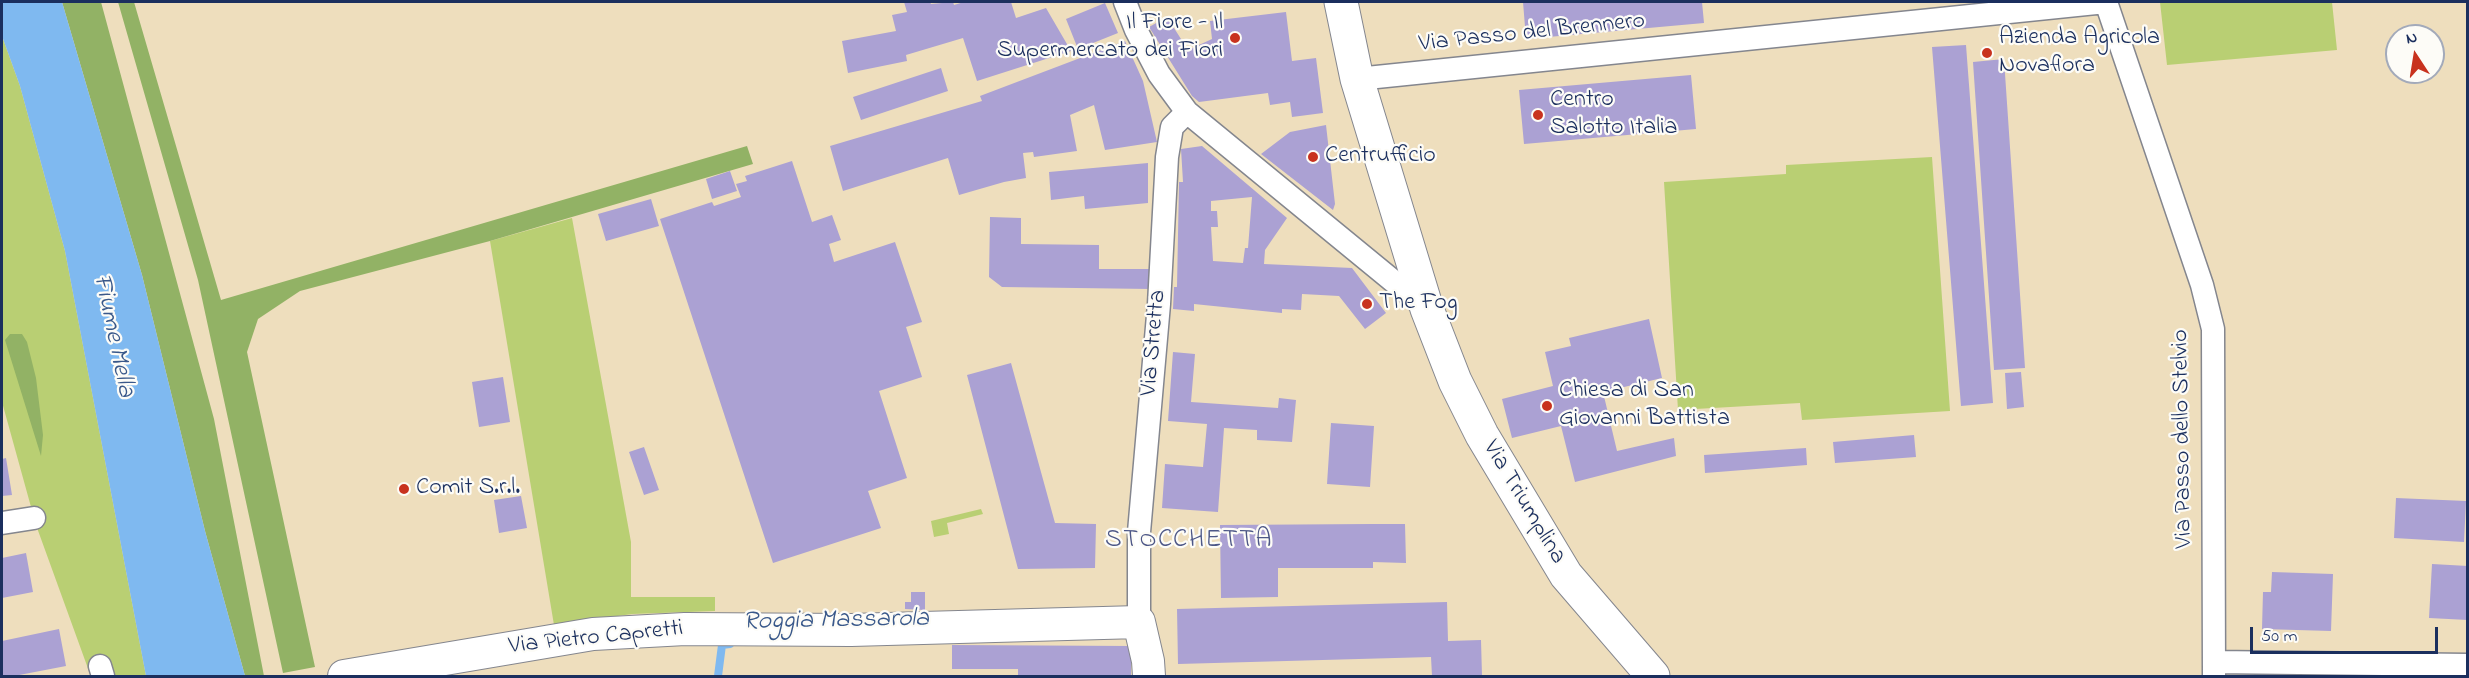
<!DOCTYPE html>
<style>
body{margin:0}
#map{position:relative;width:2469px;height:678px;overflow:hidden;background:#eedebd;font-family:"Indie Flower",sans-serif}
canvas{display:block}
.frame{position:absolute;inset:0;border:3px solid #1b2f5e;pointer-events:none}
.north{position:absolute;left:2385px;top:24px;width:60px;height:60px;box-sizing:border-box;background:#fdfcf7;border:2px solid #a3aaba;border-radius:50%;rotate:348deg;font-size:16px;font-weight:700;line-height:24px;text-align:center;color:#1b2f5e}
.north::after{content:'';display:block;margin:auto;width:21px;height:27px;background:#c8321e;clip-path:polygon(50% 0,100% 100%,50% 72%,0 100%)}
.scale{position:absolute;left:2250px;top:627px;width:188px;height:27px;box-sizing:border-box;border:3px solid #1b2f5e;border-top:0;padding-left:8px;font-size:18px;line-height:21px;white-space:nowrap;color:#1b2f5e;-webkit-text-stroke:4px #fdfcf7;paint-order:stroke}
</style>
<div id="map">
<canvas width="2469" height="678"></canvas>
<div class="frame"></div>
<div class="north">N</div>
<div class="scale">50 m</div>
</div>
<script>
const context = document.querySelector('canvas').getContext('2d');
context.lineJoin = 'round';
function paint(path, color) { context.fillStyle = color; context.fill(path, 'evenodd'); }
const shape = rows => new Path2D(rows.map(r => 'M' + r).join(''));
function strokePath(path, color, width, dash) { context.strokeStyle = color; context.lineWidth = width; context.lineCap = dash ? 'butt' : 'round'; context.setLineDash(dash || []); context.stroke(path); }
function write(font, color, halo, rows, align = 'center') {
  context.font = font + ' "Indie Flower",sans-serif'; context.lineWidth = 4.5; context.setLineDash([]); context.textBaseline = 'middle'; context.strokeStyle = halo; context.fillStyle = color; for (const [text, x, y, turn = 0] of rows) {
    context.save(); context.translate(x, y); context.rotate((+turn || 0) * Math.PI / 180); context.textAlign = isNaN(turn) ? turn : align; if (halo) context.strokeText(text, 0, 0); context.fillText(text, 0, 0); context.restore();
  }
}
const green = shape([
 [2160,2,2332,2,2337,50,2167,65],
 [2,36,20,86,65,251,146,676,113,676,111,670,90,674,36,525,2,402],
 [1932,157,1950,411,1802,420,1800,403,1678,410,1664,182,1786,174,1786,165],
 [572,218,631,542,631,597,715,597,715,611,632,614,554,625,490,241],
 [981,509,983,514,947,523,949,534,934,537,931,521]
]);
const forest = shape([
 [62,2,101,2,214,419,264,676,245,676,205,531,142,275],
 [118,2,134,2,221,300,747,146,753,164,490,241,300,291,258,319,247,352,315,667,283,673,198,280],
 [10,334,22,334,27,342,36,378,43,435,41,456,5,340]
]);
const water = shape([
 [2,2,62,2,142,275,205,531,245,676,146,676,65,251,20,86,2,36]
]);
const stream = shape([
 [718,676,722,645,730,644]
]);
const building = shape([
 [904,2,930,2,931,4,953,2,954,5,964,2,1011,2,1016,18,1046,8,1071,51,977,81,963,38,906,55,907,61,848,73,842,41,896,31,892,15,907,12],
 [1523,2,1702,2,1704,23,1526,39],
 [1105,3,1118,33,1078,49,1066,19],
 [1286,12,1292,61,1316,58,1323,113,1292,117,1290,102,1270,105,1268,93,1199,102,1192,96,1149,27,1167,17,1188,50,1212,39,1210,21],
 [1125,41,1143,81,1157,142,1105,150,1094,105,1070,115,1077,151,1034,157,1033,152,1023,153,1026,178,1004,182,959,195,948,158,843,191,830,146,982,101,980,96],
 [1966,45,1993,403,1961,406,1932,47],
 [2004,59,2025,368,1994,370,1973,62],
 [941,68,948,91,861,120,853,97],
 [1691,75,1696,129,1524,144,1519,90],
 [1326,125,1335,204,1333,210,1261,154,1290,132],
 [1202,146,1287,218,1265,250,1264,264,1352,268,1386,313,1365,329,1339,296,1302,294,1301,310,1282,309,1282,313,1194,304,1194,311,1173,309,1174,287,1177,287,1179,182,1183,182,1181,149],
 [1252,197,1248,248,1245,248,1243,263,1213,261,1211,227,1218,227,1217,211,1211,211,1211,201],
 [792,161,812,222,832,215,841,240,829,244,834,262,895,242,922,322,906,327,922,377,879,391,907,478,868,491,881,528,773,563,660,219,712,202,714,206,741,197,736,184,747,181,745,176],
 [1148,163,1148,203,1085,209,1084,196,1051,200,1049,172],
 [730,171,737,191,712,199,706,179],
 [651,199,659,226,606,241,598,214],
 [990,217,1021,218,1021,244,1099,245,1099,269,1151,269,1151,289,1002,287,989,277],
 [1649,319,1662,378,1603,392,1617,451,1674,438,1676,456,1575,482,1561,426,1512,438,1502,399,1553,386,1545,352,1571,346,1569,338],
 [1173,352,1195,354,1191,402,1278,408,1279,398,1296,400,1292,442,1257,440,1257,430,1224,428,1218,512,1162,508,1165,464,1203,467,1207,424,1168,421],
 [1011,363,1055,523,1096,524,1095,568,1018,569,967,375],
 [2021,372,2024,407,2007,409,2005,373],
 [503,377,510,422,479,427,472,382],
 [1331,423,1374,426,1370,487,1327,484],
 [1914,435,1916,457,1835,463,1833,442],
 [644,447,659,490,644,495,629,452],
 [1806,448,1807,465,1705,473,1704,455],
 [6,458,12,495,2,496,2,459],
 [521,496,527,528,499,533,494,500],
 [2396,498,2466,501,2464,542,2394,538],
 [1371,524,1405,524,1406,563,1373,562,1373,568,1278,568,1278,597,1221,598,1220,525],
 [26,553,33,592,2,598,2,558],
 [2432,564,2468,566,2468,620,2429,618],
 [2272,572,2333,574,2331,631,2262,629,2263,592,2271,592],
 [911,592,925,592,925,610,905,609,905,602,911,602],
 [1447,602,1448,641,1481,640,1482,676,1432,676,1431,657,1178,664,1177,609],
 [59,629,66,666,14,676,2,676,2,641],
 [952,645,1131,646,1131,676,1018,676,1018,669,952,669]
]);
const street = shape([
 [1125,2,1136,30,1159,74,1187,112,1426,308],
 [2106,2,2202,285,2213,329,2214,676],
 [1357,79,2106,2],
 [2,523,34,518],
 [1139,622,1139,532,1159,304,1167,157,1172,127,1187,112],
 [2215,662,2468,665],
 [100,666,103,676]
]);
const secondary = shape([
 [344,676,593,634,685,629,851,630,1139,622,1148,661,1149,676]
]);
const primary = shape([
 [1341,2,1357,79,1427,309,1455,381,1482,435,1566,575,1653,676]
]);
const markers = [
 [1235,38,6,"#c8321e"],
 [1987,53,6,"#c8321e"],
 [1538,115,6,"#c8321e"],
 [1313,157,6,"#c8321e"],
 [1367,304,6,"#c8321e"],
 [1547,406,6,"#c8321e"],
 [404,489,6,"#c8321e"]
];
const poiNames = [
 ["Il Fiore - Il",1223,24,"right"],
 ["Supermercato dei Fiori",1223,52,"right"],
 ["Azienda Agricola",1999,39],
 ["Novaflora",1999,67],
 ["Centro",1550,101],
 ["Salotto Italia",1550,129],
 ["Centrufficio",1325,157],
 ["The Fog",1379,304],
 ["Chiesa di San",1559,392],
 ["Giovanni Battista",1559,420],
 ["Comit S.r.l.",416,489]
];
const streetNames = [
 ["Via Passo del Brennero",1532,34,-6],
 ["Via Stretta",1155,343,-85],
 ["Via Passo dello Stelvio",2184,439,-91],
 ["Via Triumplina",1523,503,59],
 ["Via Pietro Capretti",596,639,-6]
];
const waterNames = [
 ["Fiume Mella",112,336,78],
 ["Roggia Massarola",836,622,-1]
];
const neighbourhoodNames = [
 ["STOCCHETTA",1189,542]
];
paint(green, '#b9cf73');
paint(forest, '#92b265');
paint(water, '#7fb9f0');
strokePath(stream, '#7fb9f0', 8);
paint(building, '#aba1d3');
strokePath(street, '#84868e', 25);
strokePath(secondary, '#84868e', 34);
strokePath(primary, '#84868e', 35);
strokePath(street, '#fff', 22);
strokePath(secondary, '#fff', 32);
strokePath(primary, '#fff', 33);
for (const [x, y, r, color] of markers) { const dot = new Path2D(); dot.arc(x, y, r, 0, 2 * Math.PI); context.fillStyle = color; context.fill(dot); strokePath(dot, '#fdfcf7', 2); }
write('24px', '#1b2f5e', '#fdfcf7', poiNames, 'left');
write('24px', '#1b2f5e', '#fdfcf7', streetNames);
write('italic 26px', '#39588a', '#fdfcf7', waterNames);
context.letterSpacing = '1.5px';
write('26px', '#4d5787', '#fdfcf7', neighbourhoodNames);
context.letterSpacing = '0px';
</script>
